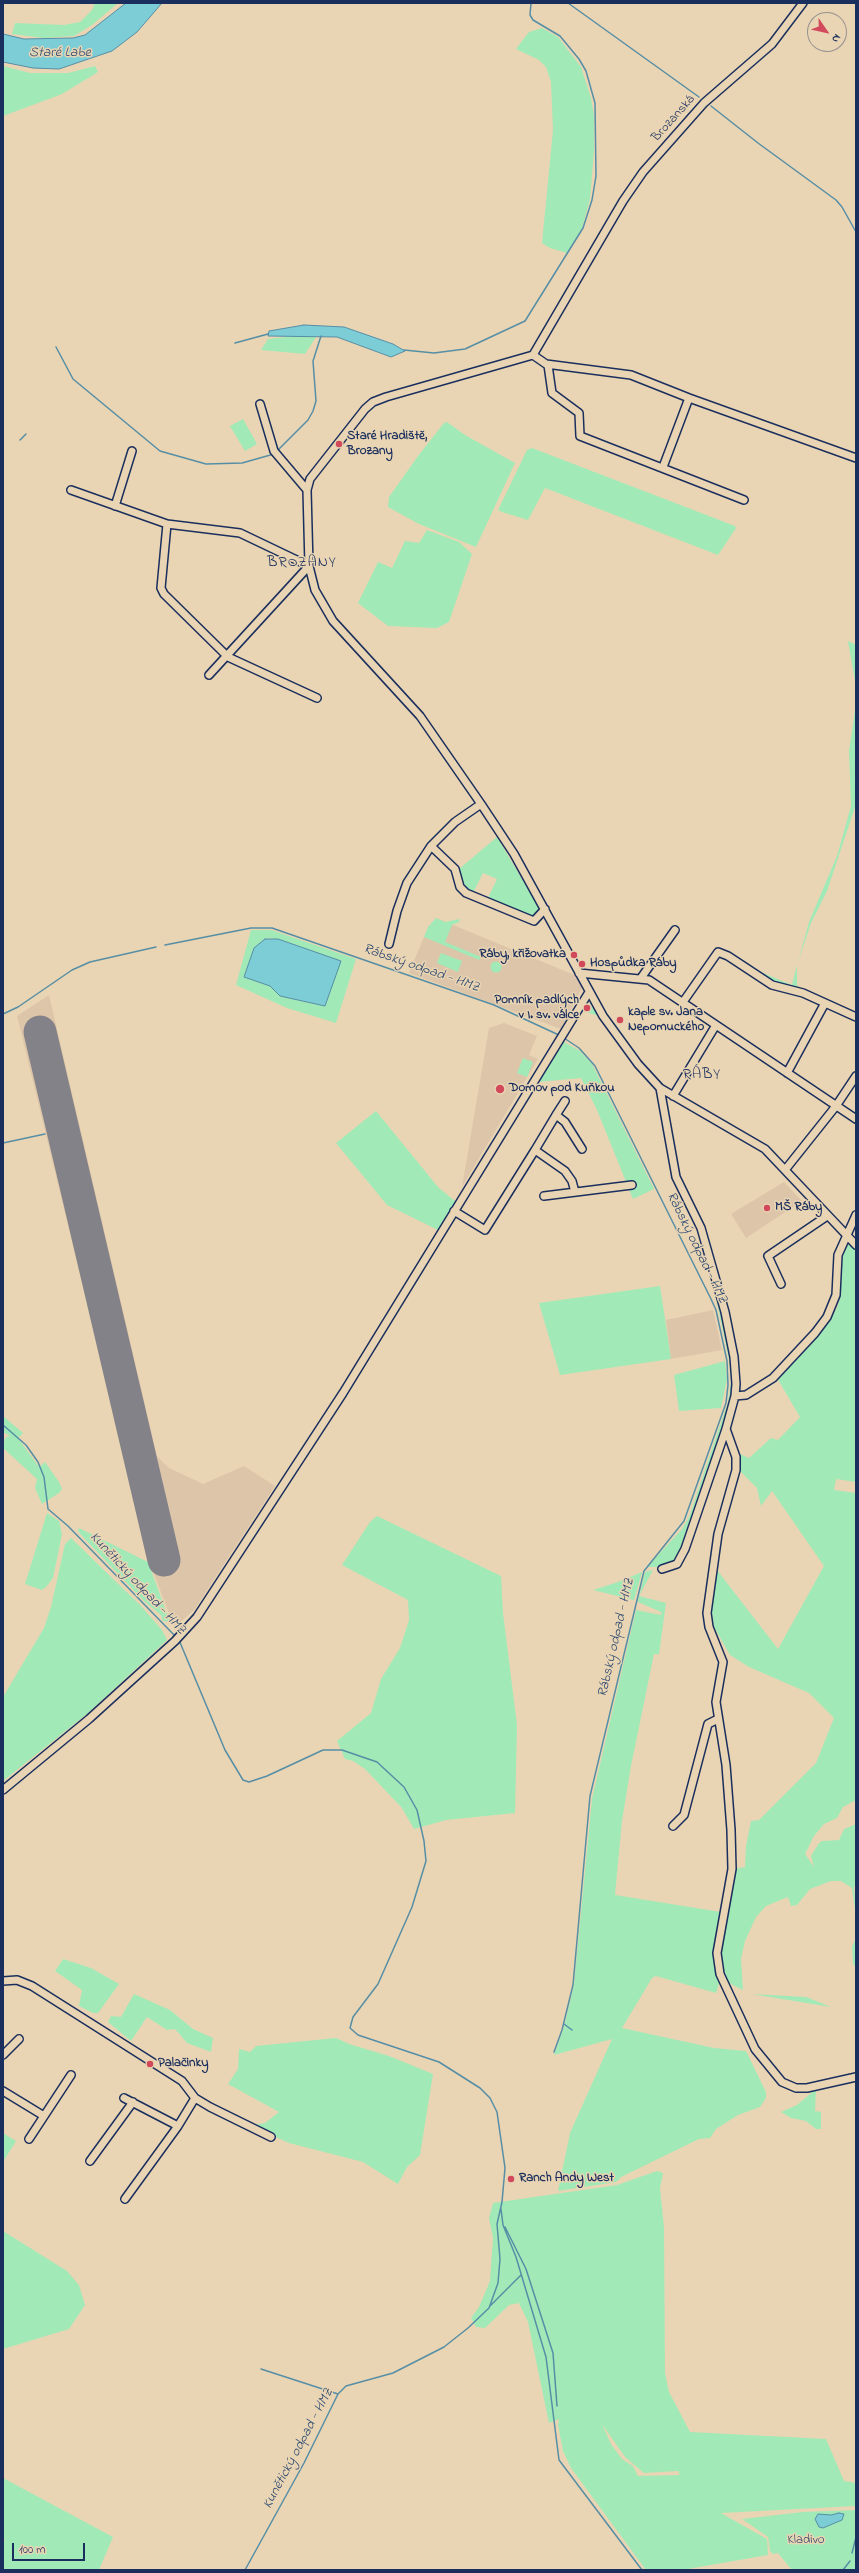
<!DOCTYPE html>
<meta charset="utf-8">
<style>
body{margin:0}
#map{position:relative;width:859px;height:2573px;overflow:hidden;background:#e9d5b3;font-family:"Indie Flower",sans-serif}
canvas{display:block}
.frame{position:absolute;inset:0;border:4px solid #1b2f5e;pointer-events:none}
.north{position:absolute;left:807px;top:12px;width:40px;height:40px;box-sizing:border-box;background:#e9d5b3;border:1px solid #979391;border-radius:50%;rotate:124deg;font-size:11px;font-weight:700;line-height:16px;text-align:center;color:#1b2f5e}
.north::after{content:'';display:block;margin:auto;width:14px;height:18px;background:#d1495b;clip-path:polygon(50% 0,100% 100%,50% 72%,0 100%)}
.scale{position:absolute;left:12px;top:2543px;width:73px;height:18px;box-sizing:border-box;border:2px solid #1b2f5e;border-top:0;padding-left:5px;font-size:12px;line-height:14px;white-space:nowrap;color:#1b2f5e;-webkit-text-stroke:3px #e9d5b3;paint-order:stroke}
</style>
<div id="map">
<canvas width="859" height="2573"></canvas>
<div class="frame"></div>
<div class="north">N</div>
<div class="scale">100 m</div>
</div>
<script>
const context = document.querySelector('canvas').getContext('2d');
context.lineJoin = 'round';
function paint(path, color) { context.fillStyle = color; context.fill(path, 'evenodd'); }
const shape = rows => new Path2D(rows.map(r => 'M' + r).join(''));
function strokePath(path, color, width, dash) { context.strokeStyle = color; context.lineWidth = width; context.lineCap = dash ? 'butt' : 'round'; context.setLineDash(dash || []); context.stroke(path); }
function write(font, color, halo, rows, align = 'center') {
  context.font = font + ' "Indie Flower",sans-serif'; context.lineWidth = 3; context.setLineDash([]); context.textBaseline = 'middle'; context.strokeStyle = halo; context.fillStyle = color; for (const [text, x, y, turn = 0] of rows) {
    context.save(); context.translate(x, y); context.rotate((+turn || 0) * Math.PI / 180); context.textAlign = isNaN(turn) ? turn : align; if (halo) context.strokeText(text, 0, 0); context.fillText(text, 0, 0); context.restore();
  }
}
const built = shape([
 [436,918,577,976,583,986,561,1029,409,973,428,927],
 [49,995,157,1456,169,1468,203,1484,244,1466,275,1486,195,1609,176,1626,173,1624,151,1566,17,1016],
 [504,1023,537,1036,529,1055,538,1059,462,1187,489,1028],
 [784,1182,802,1201,746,1238,731,1214],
 [713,1310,722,1350,671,1359,666,1320]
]);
const green = shape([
 [95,3,118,3,92,25,74,36,44,38,12,34,15,23,64,25,80,22,92,10],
 [542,28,558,37,581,67,591,98,594,115,594,151,590,199,582,228,567,253,550,248,542,243,553,130,551,82,546,67,539,60,516,49,529,32],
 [3,66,30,73,68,73,95,66,98,72,62,94,3,116],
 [296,336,316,337,305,354,261,350,268,339],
 [243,419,257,444,245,451,230,426],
 [447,422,465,435,515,463,476,547,419,524,388,507,389,497,418,456,444,423],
 [532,448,735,526,736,528,718,555,545,488,528,520,502,512,498,510,527,450],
 [427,530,459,542,472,554,449,622,437,628,388,626,358,603,378,562,392,568,405,541,419,543],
 [848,641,856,645,856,687],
 [856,703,856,804,827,891,811,923,798,962,809,922,837,856,851,806,849,751],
 [497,837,539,908,534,917,487,900,497,879,483,873,473,893,465,886,459,869],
 [436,918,445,922,460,919,459,922,452,925,445,942,481,957,479,960,424,937,428,927],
 [251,930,271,930,356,959,336,1023,287,1008,236,985],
 [270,938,290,943,325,1006,289,998,270,986,244,977,265,939],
 [723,949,763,973,792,985,797,965,797,986,806,991,778,986],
 [441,953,462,961,458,972,437,963],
 '490.5 967a5.5 5.5 0 1 1 11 0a5.5 5.5 0 1 1-11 0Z',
 [587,1003,590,1004,599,1016,582,1011],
 [564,1042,580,1051,592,1064,654,1189,633,1199,597,1110,581,1078,538,1082],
 [523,1058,533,1062,527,1077,517,1073],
 [376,1111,438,1187,456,1202,438,1230,387,1205,336,1143],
 [847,1241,856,1249,856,1482,836,1479,834,1490,856,1493,856,1800,843,1807,837,1818,824,1824,814,1836,805,1854,814,1867,811,1856,819,1843,822,1841,839,1840,844,1829,856,1824,856,1887,854,1886,856,1916,852,1888,841,1881,831,1881,810,1889,797,1905,791,1906,788,1897,766,1906,756,1917,745,1941,741,1959,743,1990,731,1984,721,1974,720,1953,735,1869,745,1867,746,1846,751,1821,759,1820,816,1763,834,1718,809,1693,749,1667,730,1655,714,1627,711,1605,717,1570,778,1649,824,1566,772,1491,761,1506,757,1488,738,1469,740,1454,749,1458,771,1438,778,1440,800,1417,777,1378,829,1320,837,1308,840,1298,841,1252],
 [707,1256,727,1325,734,1374,731,1401,678,1559,667,1567,647,1567,682,1529,689,1517,728,1402,731,1381,729,1360],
 [660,1286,671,1359,560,1375,539,1303],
 [725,1361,727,1379,721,1408,679,1411,674,1375],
 [3,1416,23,1433,18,1438,39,1467,45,1462,59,1482,62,1489,59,1493,42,1504,35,1488,37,1479,3,1448,5,1438,10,1436,3,1432],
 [47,1513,59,1521,62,1534,53,1578,46,1587,42,1590,25,1584],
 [377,1516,501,1576,503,1613,517,1725,515,1813,446,1820,414,1829,402,1808,365,1769,353,1761,345,1759,337,1741,371,1713,381,1679,400,1648,409,1620,408,1600,342,1565,370,1522],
 [79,1528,148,1562,170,1622,163,1621,161,1615,145,1602,82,1536,78,1531],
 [71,1538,141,1606,162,1630,167,1640,88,1713,3,1781,3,1697,44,1628,51,1607,65,1544],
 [653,1570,639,1596,666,1603,659,1654,654,1654,631,1766,622,1821,615,1895,721,1912,714,1953,720,1980,716,1993,656,1976,652,1978,622,2028,714,2048,746,2051,766,2092,766,2098,760,2107,738,2115,716,2129,710,2138,699,2139,621,2177,616,2182,558,2191,570,2133,612,2039,554,2055,564,2027,574,1985,592,1799,636,1610,661,1615,661,1612,638,1602,638,1601,645,1572],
 [642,1572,634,1600,593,1590,618,1582],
 [856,1939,856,1967,853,1964,852,1946],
 [63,1959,91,1968,119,1984,98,2013,93,2013,79,2006,82,1990,55,1971],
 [134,1994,170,2010,193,2029,213,2038,211,2052,187,2043,175,2029,167,2030,147,2017,131,2041,108,2022,111,2016,121,2017],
 [752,1994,806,1997,831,2007,770,1997],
 [336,2038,349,2044,389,2056,433,2074,420,2155,407,2167,398,2184,363,2162,289,2143,260,2130,254,2125,265,2123,279,2112,228,2084,238,2069,239,2049,250,2052,256,2046],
 [816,2089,815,2111,821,2112,821,2129,816,2129,806,2121,791,2118,781,2112,797,2105],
 [3,2133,16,2141,3,2162],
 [657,2171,663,2173,660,2188,664,2228,665,2373,669,2392,690,2432,826,2439,844,2481,856,2483,856,2506,721,2513,767,2539,768,2555,682,2570,646,2570,571,2468,563,2451,558,2425,559,2419,549,2423,528,2322,519,2303,509,2305,485,2328,476,2327,471,2318,479,2307,490,2281,493,2238,489,2218,493,2203,617,2185],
 [602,2424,625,2457,644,2473,678,2471,680,2475,638,2476,633,2466,622,2459,611,2444],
 [3,2231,67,2271,79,2285,85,2305,69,2329,3,2349],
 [3,2478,113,2537,99,2570,3,2570,3,2542,5,2540,3,2537],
 [856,2510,856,2570,792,2570,778,2553,773,2554,770,2551,768,2537,742,2519,803,2512]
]);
const water = shape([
 [126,3,162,3,137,32,112,51,59,69,33,68,3,62,3,34,24,39,73,38,85,35,126,3],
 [304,325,344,327,393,344,405,351,391,357,337,337,268,336,269,331,304,325],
 [265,939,278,939,341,961,325,1006,280,996,270,986,244,977,254,948,265,939],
 [839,2513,844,2514,842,2520,823,2528,819,2527,815,2519,818,2514,831,2515,839,2513]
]);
const stream = shape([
 [568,3,699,97],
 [711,106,758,143,836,200,842,207,856,232],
 [235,343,268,334],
 [56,347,73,379,160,451,206,464,242,463,274,454],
 [404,350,434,353,465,349,525,321,583,228,592,200,596,176,595,103,586,71,579,59,560,36,533,20,530,15,531,3],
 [20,440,26,434],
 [278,450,308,420,313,411,316,401,313,361,321,336],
 [165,945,251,928,272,928,494,1005,561,1036],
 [3,1014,18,1007,72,970,90,962,156,947],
 [3,1143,45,1134],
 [3,1425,26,1445,38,1462,44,1477,48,1509,68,1526,176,1637],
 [179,1640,225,1750,243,1780,249,1782,267,1776,323,1750,342,1750,377,1762,404,1787,417,1810,424,1841,426,1861,412,1907,378,1984,353,2017,350,2028,358,2035,439,2062,480,2088,490,2098,497,2112,505,2168,502,2202,497,2224,500,2259,498,2283,489,2308,468,2328,444,2347,393,2373,346,2386,338,2394,304,2463,245,2570],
 [564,2024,572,2030],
 [554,2052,562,2030,573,1985,590,1796,644,1571,684,1521,726,1403,728,1385,727,1361,716,1310,711,1299,595,1066,579,1048,564,1038],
 [501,2209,503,2225,516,2257,546,2357,559,2460,642,2570],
 [505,2227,526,2269,553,2353,557,2406],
 [490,2306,521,2275],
 [261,2369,338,2394],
 [852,2553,856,2537],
 [843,2570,850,2561]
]);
const runway = shape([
 [40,1032,164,1560]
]);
const minor = shape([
 [803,3,772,44,704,103,643,172,623,201,533,355,386,397,373,402,365,409,310,479,307,490,309,566,315,590,333,621,420,716,481,804,514,854,603,1016,638,1064,660,1088,765,1149,856,1245],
 [533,355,546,364,631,375,689,398,856,458],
 [548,365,552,393,579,413,580,436,744,500],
 [260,404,274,451,307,490],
 [663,467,689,398],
 [71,490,167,524,240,533,309,566],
 [115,506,132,451],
 [167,524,161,588,164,594,228,657,317,698],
 [209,675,309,566],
 [481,804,455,822,431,846,455,869,460,887,466,893,534,921,545,909],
 [389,944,397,911,407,883,431,846],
 [579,973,649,980,856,1119],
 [641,978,675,930],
 [683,1002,718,952,728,956,772,985,803,993,856,1017],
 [787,1073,825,1003],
 [660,1088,676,1177,701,1228,725,1312,734,1357,736,1384,735,1396,726,1429,685,1549,677,1564,662,1569],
 [673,1096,716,1025],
 [556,1115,565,1101],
 [535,1150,556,1115,565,1122,582,1149],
 [785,1170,836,1106,856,1076],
 [544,1196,632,1185],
 [454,1211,485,1230,535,1150,565,1171,572,1181,575,1192],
 [781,1284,768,1256,827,1216],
 [735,1396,746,1395,773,1378,815,1333,827,1317,836,1295,838,1255,856,1215],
 [726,1429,736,1457,736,1470,718,1534,707,1613,709,1627,723,1662,716,1702,726,1765,731,1830,732,1869,717,1953,720,1974,755,2049,782,2082,796,2088,807,2088,856,2077],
 [3,1790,89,1719,175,1641,197,1617,343,1393,589,992],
 [673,1826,684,1815,708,1724,718,1719],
 [3,1981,17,1980,32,1986,182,2081,195,2098,210,2107,271,2137],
 [3,2055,19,2039],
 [3,2091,44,2116],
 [124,2098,178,2126,195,2098],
 [29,2139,71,2075],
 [90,2161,133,2102],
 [125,2199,178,2126]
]);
const markers = [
 [339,444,4,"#d1495b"],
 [574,955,4,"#d1495b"],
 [582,964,4,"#d1495b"],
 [587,1008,4,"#d1495b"],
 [620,1020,4,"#d1495b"],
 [500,1089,5,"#d1495b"],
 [767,1208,4,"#d1495b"],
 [150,2064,4,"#d1495b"],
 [511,2179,4,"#d1495b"]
];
const streetNames = [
 ["Brozanská",674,119,-48]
];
const poiNames = [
 ["Staré Hradiště,",347,437],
 ["Brozany",347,452],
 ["Ráby, křižovatka",566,955,"right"],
 ["Hospůdka Ráby",590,964],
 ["Pomník padlých",579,1001,"right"],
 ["v I. sv. válce",579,1016,"right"],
 ["kaple sv. Jana",628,1013],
 ["Nepomuckého",628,1028],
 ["Domov pod Kuňkou",509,1089],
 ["MŠ Ráby",775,1208],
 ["Palačinky",158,2064],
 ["Ranch Andy West",519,2179]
];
const parkNames = [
 ["Kladivo",806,2541]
];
const waterNames = [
 ["Staré Labe",60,54],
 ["Rábský odpad - HMZ",421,969,19],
 ["Rábský odpad - HMZ",696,1248,64],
 ["Kunětický odpad - HMZ",137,1584,47],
 ["Rábský odpad - HMZ",617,1638,-77],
 ["Kunětický odpad - HMZ",299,2449,-62]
];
const quarterNames = [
 ["BROZANY",302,564],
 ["RÁBY",702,1076]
];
paint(built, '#ddc5a9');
paint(green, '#a1eab8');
paint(water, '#7dcdd6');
strokePath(water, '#568ea6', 1);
strokePath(stream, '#568ea6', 1.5);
strokePath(runway, '#828288', 33);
strokePath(minor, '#1b2f5e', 10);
strokePath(minor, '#e9d5b3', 7);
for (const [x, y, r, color] of markers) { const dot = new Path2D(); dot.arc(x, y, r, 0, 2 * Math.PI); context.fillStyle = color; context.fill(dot); strokePath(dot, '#e9d5b3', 1.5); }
write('13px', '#1b2f5e', '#e9d5b3', streetNames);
write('bold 13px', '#1b2f5e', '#e9d5b3', poiNames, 'left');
write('13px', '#284267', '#e9d5b3', parkNames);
write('italic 14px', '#2a4770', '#e9d5b3', waterNames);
context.letterSpacing = '1px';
write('15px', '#1b2f5e', '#e9d5b3', quarterNames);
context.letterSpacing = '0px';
</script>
